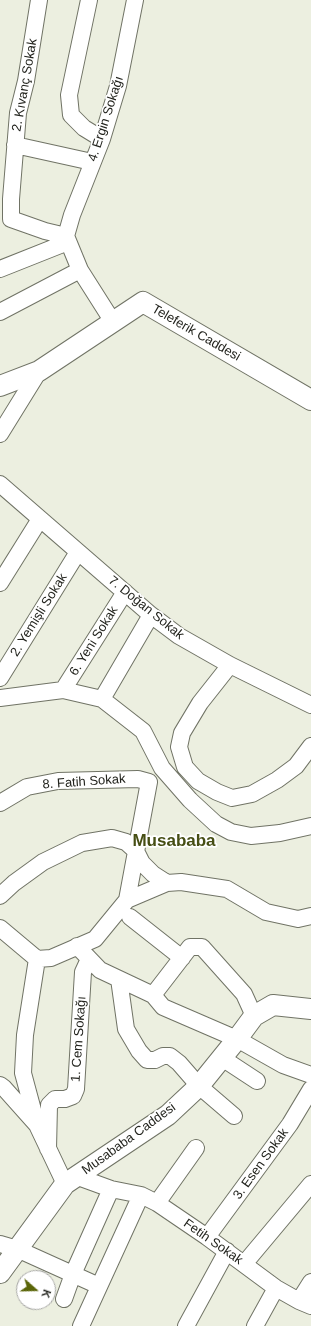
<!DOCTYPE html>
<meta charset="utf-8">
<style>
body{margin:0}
#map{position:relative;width:311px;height:1326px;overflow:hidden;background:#ecefe0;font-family:Helvetica,sans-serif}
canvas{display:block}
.north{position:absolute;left:16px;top:1270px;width:40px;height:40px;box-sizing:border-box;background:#fff;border:1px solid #a7a7a5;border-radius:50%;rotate:110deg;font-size:11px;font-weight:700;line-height:16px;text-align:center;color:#23241e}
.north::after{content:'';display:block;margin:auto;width:14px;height:18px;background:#5a6508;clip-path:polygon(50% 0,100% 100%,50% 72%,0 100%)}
</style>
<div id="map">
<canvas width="311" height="1326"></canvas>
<div class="north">K</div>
</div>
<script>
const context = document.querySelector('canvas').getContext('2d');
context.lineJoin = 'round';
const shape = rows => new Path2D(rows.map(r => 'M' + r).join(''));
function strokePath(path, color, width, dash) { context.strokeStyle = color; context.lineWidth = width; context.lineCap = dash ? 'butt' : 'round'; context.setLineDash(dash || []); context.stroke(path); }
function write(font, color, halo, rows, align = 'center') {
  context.font = font + ' Helvetica,sans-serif'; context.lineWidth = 3.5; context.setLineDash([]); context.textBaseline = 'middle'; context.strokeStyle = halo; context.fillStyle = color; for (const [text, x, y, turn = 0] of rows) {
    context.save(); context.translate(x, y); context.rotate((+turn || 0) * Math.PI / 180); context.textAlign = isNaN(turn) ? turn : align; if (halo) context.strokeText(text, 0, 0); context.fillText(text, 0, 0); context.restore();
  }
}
const minor = shape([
 [39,0,26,81,18,113,11,199,11,219,45,231,66,236,80,270,113,322],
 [89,0,69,95,71,115,84,128,102,139],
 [15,145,92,162],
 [66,236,72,215,102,139,118,86,135,0],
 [0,269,68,242],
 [0,312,80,270],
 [0,434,39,371],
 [0,484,151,615,179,636,230,665,311,705],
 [0,583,40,519],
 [230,665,200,703,182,733,179,747,185,767,198,781,217,792,232,798,252,794,277,780,296,766,311,746],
 [0,678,78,552],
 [63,690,125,592],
 [0,698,63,690,102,699,143,731,162,768,190,800,216,824,231,832,251,836,280,833,311,826],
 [102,699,151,615],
 [0,803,27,787,58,781,138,779,149,782,127,900],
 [0,896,14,883,43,862,82,843,112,838,126,842,136,851,142,863,153,874,167,883],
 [130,917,182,958],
 [0,928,37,959],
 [77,946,100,970,153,995,163,1007,237,1039,283,1065,311,1075],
 [37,959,51,958,95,939,127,900,167,883,181,882,227,889,266,912,298,919,311,916],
 [119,979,126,1029,139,1051,147,1060,155,1060,163,1056,170,1056,179,1063,199,1086,234,1116],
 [153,995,190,947,202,947,244,994,254,1016],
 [222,1058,257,1081],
 [0,1085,4,1088,37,1125,65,1184],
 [37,1125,23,1073,25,1035,37,959],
 [48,1149,49,1105,55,1099,65,1099,73,1096,76,1089,83,972,89,959],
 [78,1177,111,1189,141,1195,157,1203,207,1237,276,1288,299,1301,311,1306],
 [157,1203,196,1148],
 [207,1237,290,1124,311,1089],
 [0,1244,17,1249,99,1286],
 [244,1264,311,1184],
 [64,1299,73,1274,111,1189],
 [299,1301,311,1282],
 [81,1326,141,1195],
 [186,1326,227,1251],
 [255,1326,276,1288]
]);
const major = shape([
 [0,386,39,371,143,302,311,400],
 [0,1273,65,1184,168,1115,199,1086,237,1039,254,1016,273,1005,311,1009]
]);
const streetNames = [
 ["2. Kıvanç Sokak",25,85,-80],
 ["4. Ergin Sokağı",106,119,-72],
 ["Teleferik Caddesi",196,333,30],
 ["7. Doğan Sokak",146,608,39],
 ["2. Yemişli Sokak",39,615,-58],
 ["6. Yeni Sokak",94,641,-58],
 ["8. Fatih Sokak",84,782,-4],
 ["1. Cem Sokağı",79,1039,-86],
 ["Musababa Caddesi",129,1139,-36],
 ["3. Esen Sokak",261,1164,-54],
 ["Fetih Sokak",213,1242,35]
];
const districtNames = [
 ["Musababa",174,841]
];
strokePath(minor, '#707365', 18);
strokePath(major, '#707365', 22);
strokePath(minor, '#fff', 16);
strokePath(major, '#fff', 20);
write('13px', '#23241e', '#fff', streetNames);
write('bold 17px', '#464e14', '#fff', districtNames);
</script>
